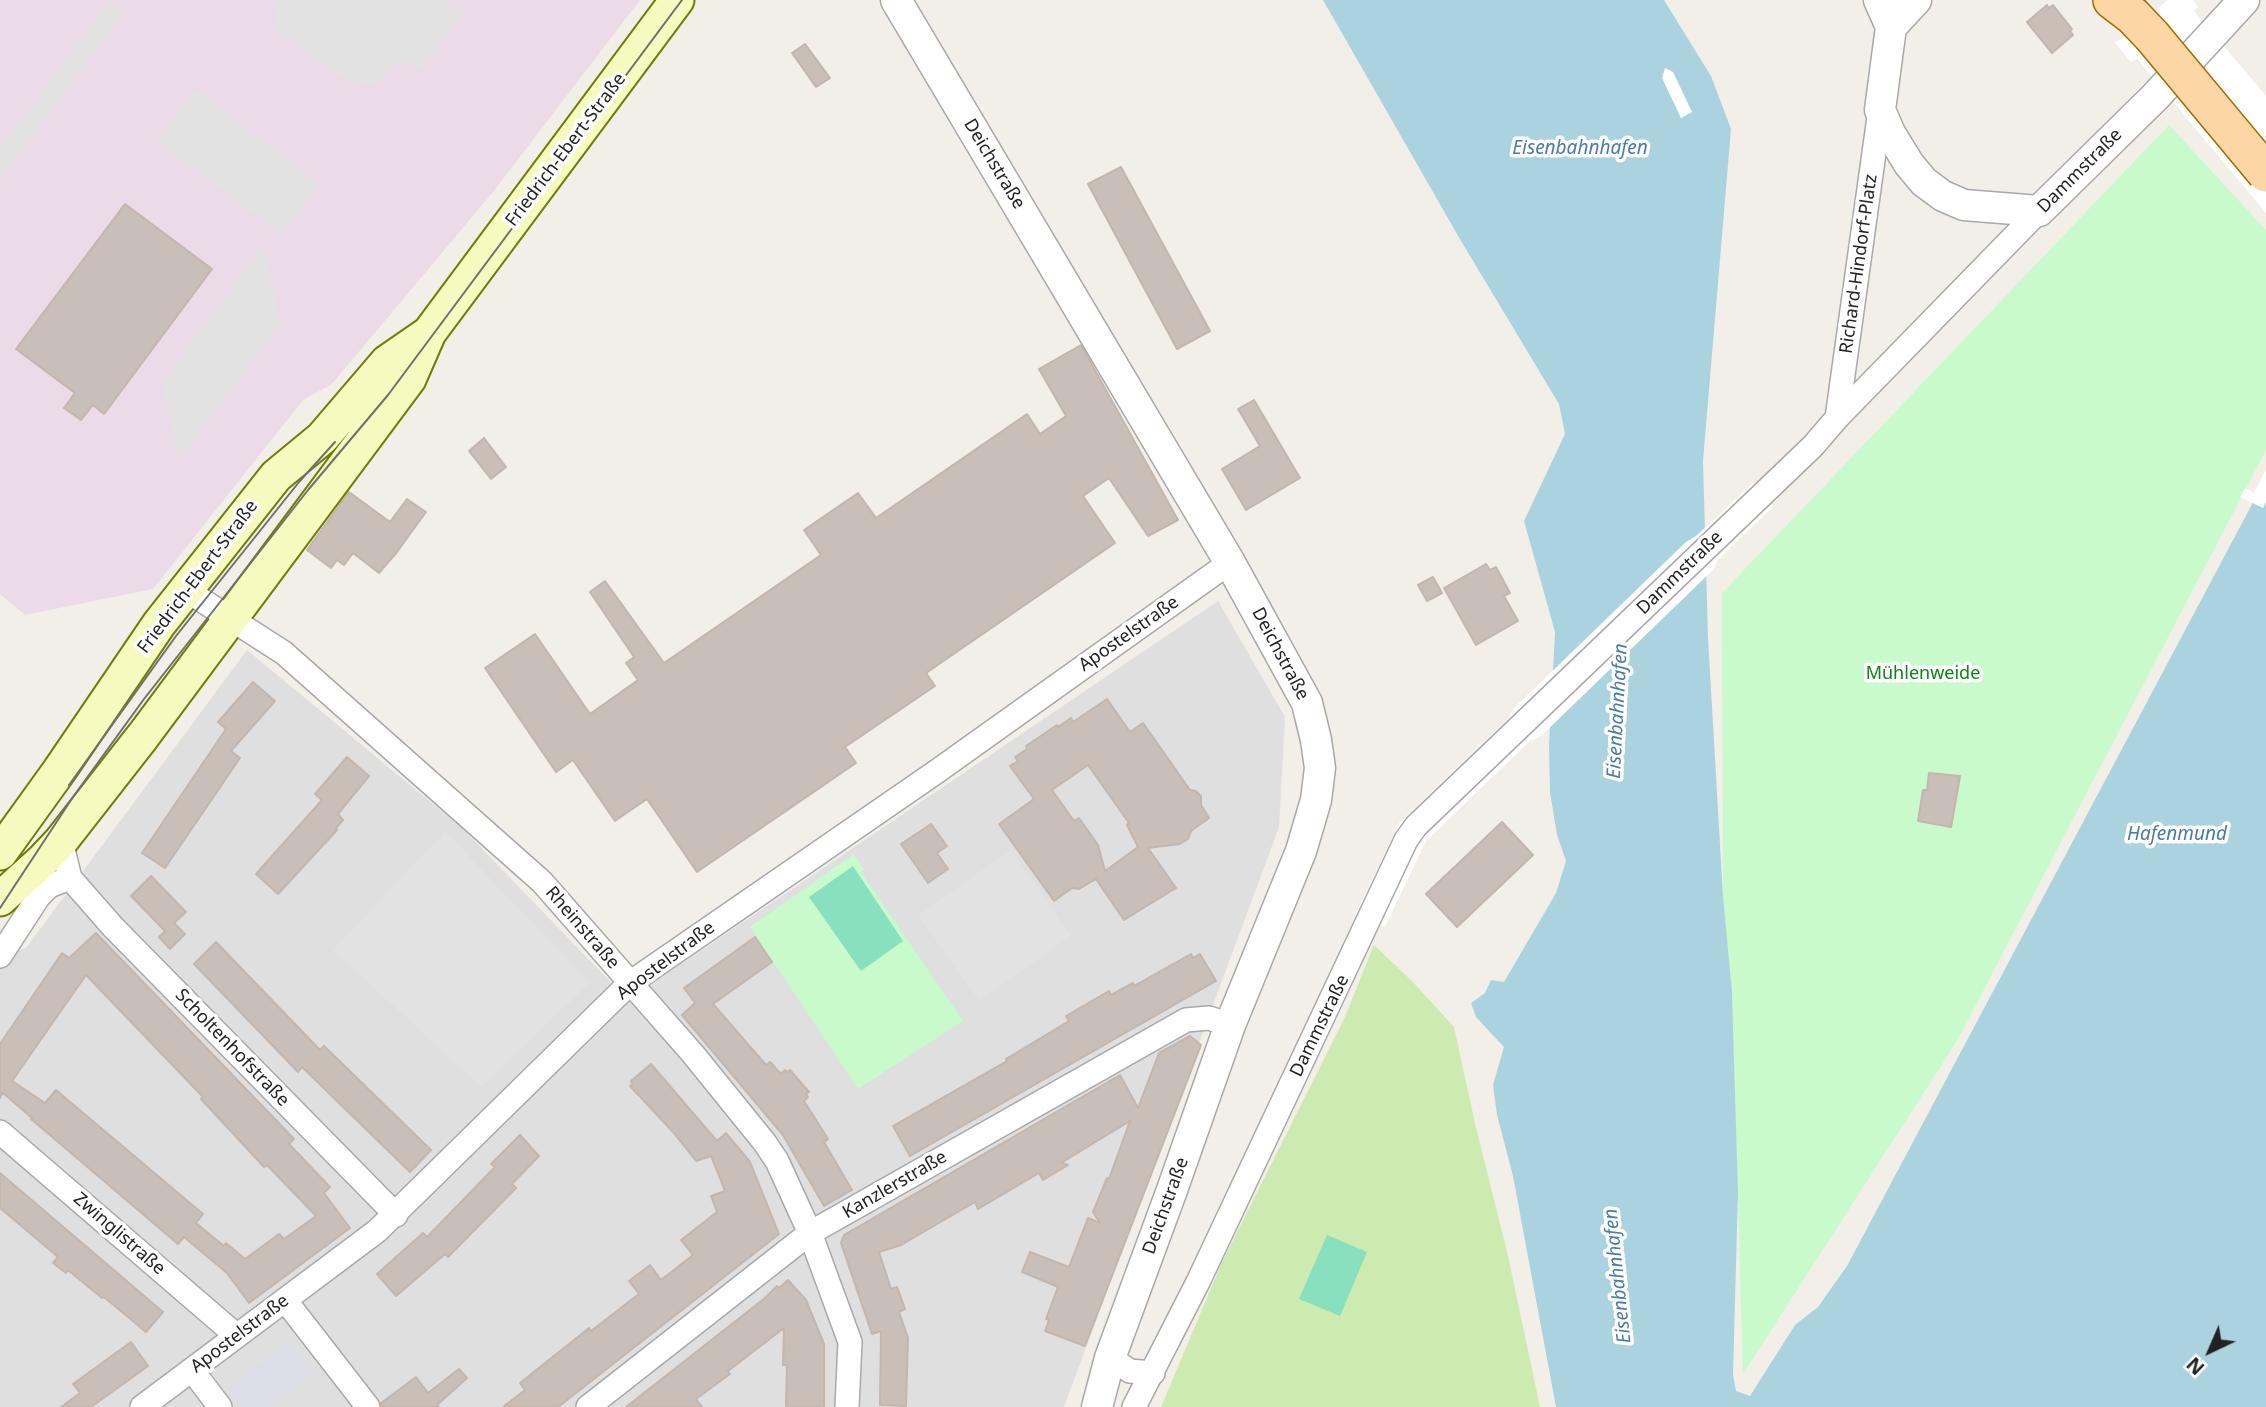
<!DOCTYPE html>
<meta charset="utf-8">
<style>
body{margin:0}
#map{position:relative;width:2266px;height:1407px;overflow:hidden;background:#f2efe9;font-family:"Noto Sans",sans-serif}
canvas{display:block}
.north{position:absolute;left:2175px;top:1316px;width:70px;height:70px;-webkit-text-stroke:5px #fff;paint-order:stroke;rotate:224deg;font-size:19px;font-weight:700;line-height:28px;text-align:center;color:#222}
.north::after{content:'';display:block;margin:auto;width:24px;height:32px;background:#222;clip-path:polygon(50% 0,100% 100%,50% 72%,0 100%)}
</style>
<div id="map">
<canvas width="2266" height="1407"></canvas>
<div class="north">N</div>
</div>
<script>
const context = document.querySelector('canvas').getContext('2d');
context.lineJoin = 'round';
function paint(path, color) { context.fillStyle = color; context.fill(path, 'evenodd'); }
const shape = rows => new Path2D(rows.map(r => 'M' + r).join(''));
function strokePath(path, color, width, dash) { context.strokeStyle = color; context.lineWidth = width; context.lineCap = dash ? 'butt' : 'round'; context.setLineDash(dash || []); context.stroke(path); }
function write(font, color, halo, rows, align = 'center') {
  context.font = font + ' "Noto Sans",sans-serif'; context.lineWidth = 7; context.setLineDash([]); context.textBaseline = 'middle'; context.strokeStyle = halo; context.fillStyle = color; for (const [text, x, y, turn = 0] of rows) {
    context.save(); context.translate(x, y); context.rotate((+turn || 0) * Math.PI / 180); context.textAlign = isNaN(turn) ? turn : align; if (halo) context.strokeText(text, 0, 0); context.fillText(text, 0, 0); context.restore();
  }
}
const residential = shape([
 [1218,601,1285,717,1279,827,1064,1407,0,1407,0,957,26,948,247,650,461,827,628,1000]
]);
const industrial = shape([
 [0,0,640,0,493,192,331,385,304,399,153,589,25,615,0,594]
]);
const grass = shape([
 [1374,945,1413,982,1454,1027,1475,1123,1508,1256,1540,1407,1161,1407,1222,1262,1344,1019]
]);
const park = shape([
 [2169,125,2266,230,2266,450,1957,1041,1743,1374,1732,992,1723,896,1722,593],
 [854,854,864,869,861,872,963,1021,858,1089,750,927]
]);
const pitch = shape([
 [853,866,903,941,861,971,809,897],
 [1327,1235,1367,1252,1340,1316,1299,1299]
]);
const parking = shape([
 [277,0,447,0,450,10,466,9,421,70,409,62,394,64,375,84,346,81,276,29,274,4],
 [110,1,125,12,0,180,0,149],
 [195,90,320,184,282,235,157,141],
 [263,247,281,324,179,460,162,382],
 [445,831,590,983,481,1087,333,950],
 [1011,850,1071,936,979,1001,918,915]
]);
const plaza = shape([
 [289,1341,314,1374,272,1407,243,1407,228,1388]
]);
const water = shape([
 [1323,0,1664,0,1711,76,1731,129,1703,461,1708,638,1723,896,1732,992,1738,1193,1733,1374,1736,1391,1750,1396,1795,1325,1818,1307,1847,1266,2266,478,2266,1407,1556,1407,1513,1176,1497,1115,1493,1085,1504,1047,1476,1017,1471,1003,1485,993,1491,980,1504,982,1556,893,1566,861,1557,835,1550,792,1549,745,1555,632,1524,521,1565,434,1559,404,1461,241]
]);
const pier = shape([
 [2168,0,2193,0,2198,7,2194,11,2266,96,2266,213,2137,59,2131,62,2115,43],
 [1665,68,1673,72,1692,112,1681,118,1662,78],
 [2266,469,2266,502,2263,508,2240,497,2245,488,2254,493],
 [1753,483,1774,506,1718,560,1714,569,1541,736,1530,741,1426,841,1385,927,1356,913,1400,822,1508,719,1513,709,1686,542,1696,536]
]);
const building = shape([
 [2047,5,2049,8,2053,5,2072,29,2070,31,2073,35,2052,53,2027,22,2047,5],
 [805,44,830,78,816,87,792,53,805,44],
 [1121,167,1210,331,1177,349,1088,184,1121,167],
 [125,204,212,269,104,414,93,405,81,420,64,408,75,393,16,349,125,204],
 [1081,345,1178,520,1148,536,1109,478,1083,496,1115,543,926,673,935,686,845,747,856,763,697,872,647,799,615,821,573,760,556,772,485,668,535,634,590,714,638,680,626,663,634,657,590,592,605,581,664,663,821,555,804,530,858,493,876,518,1027,414,1040,434,1066,416,1039,369,1081,345],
 [1254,400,1300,478,1246,510,1222,469,1260,446,1238,409,1254,400],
 [484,438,506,467,491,479,469,451,484,438],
 [349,492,390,522,407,499,426,512,397,552,379,573,353,553,344,565,337,560,331,568,307,550,349,492],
 [1486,564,1490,570,1496,567,1510,593,1504,596,1518,621,1476,645,1444,588,1486,564],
 [1433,577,1442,593,1427,601,1418,585,1433,577],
 [253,682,275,701,231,751,240,758,165,868,142,853,226,729,218,722,253,682],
 [1107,699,1130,732,1143,723,1190,790,1196,791,1201,796,1201,805,1209,818,1191,831,1188,839,1180,844,1148,848,1176,888,1124,920,1096,879,1079,889,1072,888,1054,901,999,824,1034,799,1010,766,1018,761,1015,757,1027,749,1026,746,1057,725,1058,727,1071,718,1073,722,1107,699],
 [1088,765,1129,823,1127,825,1138,847,1105,871,1098,845,1079,818,1074,821,1052,790,1088,765],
 [347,757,369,776,338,814,343,820,336,828,337,830,278,894,256,874,322,800,315,794,347,757],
 [1929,773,1960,776,1951,827,1918,821,1923,790,1927,790,1929,773],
 [1502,822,1533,855,1457,927,1426,894,1502,822],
 [931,824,947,846,937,853,948,869,928,883,901,844,931,824],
 [151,876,186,912,174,923,185,934,170,949,159,937,165,931,131,896,151,876],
 [96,933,294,1139,289,1144,330,1187,324,1193,350,1228,249,1303,227,1273,184,1237,178,1244,31,1119,32,1118,3,1093,0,1098,0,1044,62,953,69,958,96,933],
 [86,975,203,1097,201,1099,264,1167,267,1165,316,1216,284,1239,279,1234,245,1259,226,1243,224,1246,196,1223,203,1214,56,1090,45,1103,12,1081,86,975],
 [755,937,772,962,713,1004,766,1065,770,1062,781,1074,785,1070,787,1072,790,1070,809,1092,806,1094,808,1097,804,1101,828,1139,824,1142,852,1190,824,1206,783,1135,682,1015,695,1003,684,988,755,937],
 [216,942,320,1050,324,1046,431,1150,410,1172,302,1067,298,1072,194,964,216,942],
 [1191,954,1193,958,1200,954,1216,981,910,1156,893,1126,1007,1061,1006,1059,1069,1021,1066,1016,1109,991,1111,995,1133,983,1134,986,1191,954],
 [1190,1036,1201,1045,1085,1346,1045,1331,1049,1320,1046,1319,1058,1287,1022,1272,1030,1252,1069,1267,1088,1218,1100,1223,1093,1212,1107,1178,1109,1179,1130,1121,1061,1163,1068,1165,1043,1180,1039,1173,978,1209,975,1202,901,1245,879,1252,891,1289,897,1287,905,1309,899,1312,908,1338,906,1406,880,1405,881,1331,872,1334,841,1243,844,1235,1120,1075,1138,1108,1159,1053,1190,1036],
 [651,1064,717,1141,726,1133,750,1162,779,1234,558,1407,503,1407,525,1390,520,1383,589,1328,591,1331,639,1294,629,1281,650,1265,661,1280,693,1255,681,1240,717,1212,711,1196,725,1191,711,1156,696,1161,673,1132,630,1086,633,1084,631,1081,651,1064],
 [520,1135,539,1156,512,1184,516,1188,448,1257,445,1254,396,1296,377,1274,423,1233,427,1237,495,1167,491,1164,520,1135],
 [0,1173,163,1312,146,1332,104,1297,102,1298,68,1270,66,1273,53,1263,58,1257,0,1208,0,1173],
 [788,1280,806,1300,824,1344,824,1407,786,1407,787,1365,783,1365,784,1328,728,1371,730,1374,696,1399,702,1407,626,1407,765,1298,777,1286,779,1288,788,1280],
 [131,1342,148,1366,91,1407,61,1407,80,1393,73,1384,131,1342],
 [459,1369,467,1378,437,1405,439,1407,382,1407,381,1403,416,1377,428,1393,459,1369]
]);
const minor = shape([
 [1837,418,1880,110],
 [186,590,284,653,542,882,693,1054,765,1143,777,1161,810,1233,850,1342,847,1407],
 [61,841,70,878,113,927,396,1215],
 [0,956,39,896,49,886,70,878],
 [0,1132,237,1336],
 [285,1300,368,1407],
 [1110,1358,1130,1371,1153,1373],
 [192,1370,220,1407],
 [142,1407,377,1231,630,983,936,772,1229,563],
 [588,1407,810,1233,1186,1020,1209,1018,1230,1025],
 [1134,1407,1198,1282,1406,840,1416,826,1813,446,1837,418,2039,211]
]);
const tertiary = shape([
 [896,0,1229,561,1307,703,1316,740,1320,768,1316,800,1301,851,1230,1025,1172,1190,1110,1358,1097,1407],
 [1879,0,1891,27,1880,110,1890,133,1909,164,1924,182,1943,196,1964,205,2039,211,2155,97,2244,0],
 [1891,27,1916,0]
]);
const secondary = shape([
 [0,853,59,771,159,624,276,476,322,438,387,362,429,333],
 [0,899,42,861,61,841,143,736,409,379,429,333,677,0]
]);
const primary = shape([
 [2112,0,2133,16,2152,36]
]);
const tram = shape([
 [69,785,176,636,299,482,335,442],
 [0,908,73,797,144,699,308,490,388,395,682,0]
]);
const primaryBridge = shape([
 [2152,36,2266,173]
]);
const streetNames = [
 ["Friedrich-Ebert-Straße",566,150,-53],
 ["Deichstraße",994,164,59],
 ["Dammstraße",2080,171,-45],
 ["Richard-Hindorf-Platz",1859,264,-82],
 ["Dammstraße",1680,573,-44],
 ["Friedrich-Ebert-Straße",198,577,-53],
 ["Apostelstraße",1129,634,-35],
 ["Deichstraße",1280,654,62],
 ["Rheinstraße",582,928,49],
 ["Apostelstraße",666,961,-37],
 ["Dammstraße",1320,1026,-64],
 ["Scholtenhofstraße",232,1048,46],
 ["Kanzlerstraße",895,1185,-30],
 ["Deichstraße",1166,1206,-70],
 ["Zwinglistraße",119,1234,41],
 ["Apostelstraße",240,1334,-37]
];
const parkNames = [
 ["Mühlenweide",1923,674]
];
const waterNames = [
 ["Eisenbahnhafen",1580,149],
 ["Eisenbahnhafen",1618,711,-87],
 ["Hafenmund",2177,835],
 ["Eisenbahnhafen",1618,1276,-96]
];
paint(residential, '#e0dfdf');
paint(industrial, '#ebdbe8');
paint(grass, '#cdebb0');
paint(park, '#c8facc');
paint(pitch, '#88e0be');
paint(parking, '#e2e2e2');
paint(plaza, '#dddde8');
paint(water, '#aad3df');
paint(pier, '#fff');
paint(building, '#c7bfb8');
strokePath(building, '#c4b6ab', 2);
strokePath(minor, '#a9a9a9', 26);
strokePath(tertiary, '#a9a9a9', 33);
strokePath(secondary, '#707d05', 37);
strokePath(primary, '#a06b00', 40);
strokePath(minor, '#fff', 23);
strokePath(tertiary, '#fff', 30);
strokePath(secondary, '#f7fabf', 33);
strokePath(primary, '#fcd6a4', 37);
strokePath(tram, '#707070', 2);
strokePath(primaryBridge, '#a06b00', 40, []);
strokePath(primaryBridge, '#fcd6a4', 37);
write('18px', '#222', '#fff', streetNames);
write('18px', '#0c8416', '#fff', parkNames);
write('italic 19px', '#4a7aab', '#fff', waterNames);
</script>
